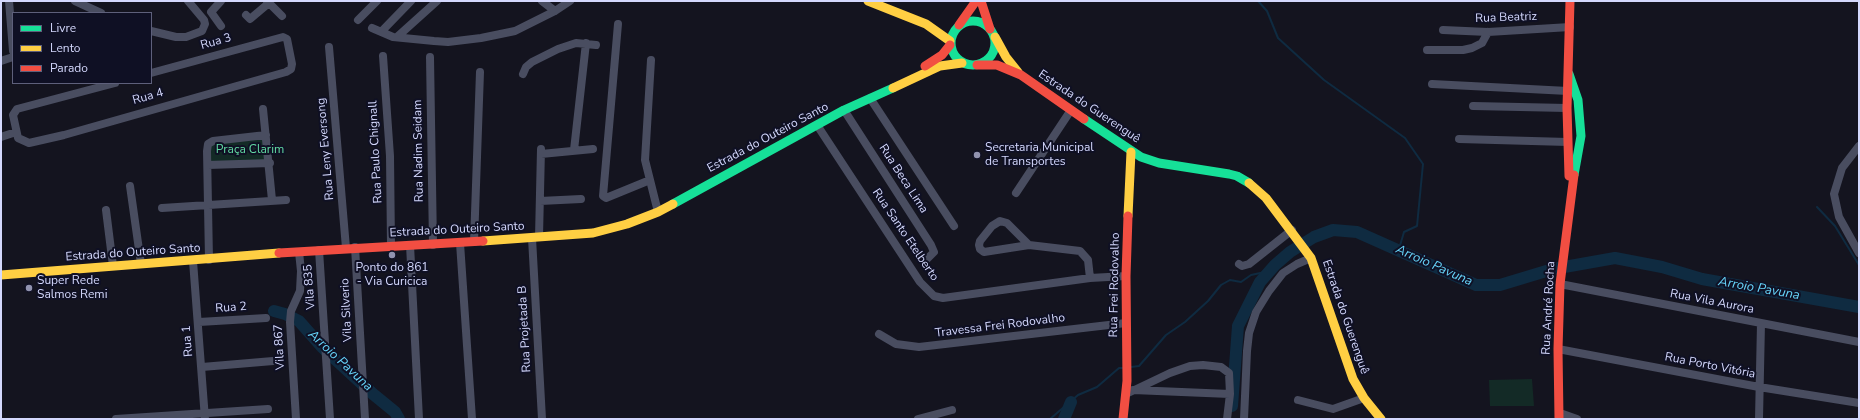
<!DOCTYPE html>
<meta charset="utf-8">
<style>
body{margin:0}
#map{position:relative;width:1860px;height:420px;overflow:hidden;background:#14141f;font-family:"Nunito Sans",sans-serif}
canvas{display:block}
.frame{position:absolute;inset:0;border:2px solid #d4d8fd;pointer-events:none}
.legend{position:absolute;left:12px;top:12px;width:140px;height:72px;box-sizing:border-box;background:#0f1024;border:1px solid #5e607b;margin:0;padding:5px 7px;list-style:none;font-size:12px;color:#d4d8fd}
.legend li{display:flex;align-items:center;gap:8px;height:20px}
.legend b{width:20px;border:1px solid #5e607b}
</style>
<div id="map">
<canvas width="1860" height="420"></canvas>
<div class="frame"></div>
<ul class="legend">
<li><b style="height:5px;background:#16e098"></b>Livre</li>
<li><b style="height:5px;background:#ffcf43"></b>Lento</li>
<li><b style="height:5px;background:#f24e42"></b>Parado</li>
</ul>
</div>
<script>
const context = document.querySelector('canvas').getContext('2d');
context.lineJoin = 'round';
function paint(path, color) { context.fillStyle = color; context.fill(path, 'evenodd'); }
const shape = rows => new Path2D(rows.map(r => 'M' + r).join(''));
function strokePath(path, color, width, dash) { context.strokeStyle = color; context.lineWidth = width; context.lineCap = dash ? 'butt' : 'round'; context.setLineDash(dash || []); context.stroke(path); }
function write(font, color, halo, rows, align = 'center') {
  context.font = font + ' "Nunito Sans",sans-serif'; context.lineWidth = 4; context.setLineDash([]); context.textBaseline = 'middle'; context.strokeStyle = halo; context.fillStyle = color; for (const [text, x, y, turn = 0] of rows) {
    context.save(); context.translate(x, y); context.rotate((+turn || 0) * Math.PI / 180); context.textAlign = isNaN(turn) ? turn : align; if (halo) context.strokeText(text, 0, 0); context.fillText(text, 0, 0); context.restore();
  }
}
const green = shape([
 [266,135,270,163,208,165,208,144],
 [1532,379,1534,406,1490,406,1489,380]
]);
const stream = shape([
 [1258,1,1267,11,1278,38,1324,80,1405,138,1423,164,1417,226,1404,232,1399,249],
 [1817,207,1835,226,1859,265],
 [1131,367,1139,366,1166,335,1185,322,1208,301,1221,285,1230,280,1241,282,1251,275,1265,272,1275,265],
 [1050,419,1078,395,1097,387,1119,368,1123,368]
]);
const river = shape([
 [274,311,285,314,299,321,322,347,373,394,395,412,399,419],
 [1232,406,1238,326,1260,282,1275,265,1290,252,1314,237,1333,230,1357,232,1476,285,1500,285,1553,269,1615,258,1662,267,1702,279,1859,307],
 [1064,419,1071,402]
]);
const street = shape([
 [9,1,13,51],
 [75,1,101,13],
 [267,1,282,16],
 [542,1,555,11],
 [246,15,250,19,269,3],
 [358,20,377,1],
 [618,24,603,196,606,198,650,180],
 [221,26,211,12,221,1],
 [372,28,393,37,434,41,448,42,481,38,515,31,555,11,570,1],
 [1443,30,1488,32,1570,27],
 [151,31,176,37,186,37,202,31,205,24,204,20,188,1],
 [381,32,411,1],
 [397,37,437,1],
 [329,47,346,248],
 [1427,50,1463,50,1472,48,1482,43,1488,32],
 [383,56,390,156,391,246],
 [430,57,433,245],
 [651,60,645,160,658,212],
 [1,61,13,57],
 [523,74,526,67,532,62,558,49,576,43,596,45],
 [115,83,17,109,13,115,18,138,29,143,64,135,286,72,291,69,292,64,287,39,283,37,151,73],
 [1432,84,1568,91],
 [870,98,954,226],
 [1473,106,1567,108],
 [263,109,272,200],
 [844,110,931,245,934,252,926,260],
 [817,125,920,282,934,296,943,298,1090,278,1126,276],
 [1,137,16,132],
 [1459,139,1568,142],
 [1859,146,1842,168,1834,194,1839,217,1859,253],
 [574,150,586,43],
 [541,154,593,149],
 [208,165,270,163],
 [130,186,141,264],
 [1016,193,1071,110],
 [540,201,581,199],
 [162,208,286,200],
 [106,210,113,266],
 [539,237,541,149],
 [532,238,542,419],
 [474,242,480,72],
 [460,243,472,419],
 [410,245,419,419],
 [1029,245,1007,223,1000,221,992,226,980,241,979,245,980,249,984,252,1029,245,1080,251,1088,260,1090,278],
 [355,247,365,419],
 [319,250,330,419],
 [209,260,207,151,208,144,213,141,266,135],
 [193,261,205,419],
 [1239,264,1242,266,1249,264,1292,230],
 [1560,284,1859,342],
 [199,322,266,318],
 [879,334,896,344,919,347,1126,323],
 [1558,349,1759,387,1859,403],
 [202,367,273,361],
 [1133,390,1230,394],
 [1126,394,1170,373,1190,366,1203,365,1221,367,1229,373,1230,394,1227,419],
 [1298,400,1333,409,1364,398],
 [1560,413,1577,419],
 [116,419,268,409],
 [296,419,290,322,291,311,300,291,301,271,299,252],
 [918,419,952,410],
 [1244,419,1247,351,1249,333,1256,312,1269,291,1283,273,1297,264,1311,258],
 [1759,419,1761,323]
]);
const fast = shape([
 '951 43a22 22 0 1 1 44 0a22 22 0 1 1-44 0Z',
 [1569,74,1578,100,1581,136,1574,175],
 [1084,119,1141,157,1159,163,1229,174,1237,176,1249,183],
 [673,204,844,110,893,88]
]);
const slow = shape([
 [868,1,926,24,950,41],
 [995,37,1006,57,1018,72],
 [893,88,940,66,962,63],
 [1249,183,1266,198,1311,258,1353,379,1364,398,1381,419],
 [1128,216,1131,152],
 [483,241,593,233,627,224,658,212,673,204],
 [1,275,279,253]
]);
const jam = shape([
 [981,1,990,29],
 [959,25,976,1],
 [977,65,997,65,1021,75,1084,119],
 [925,66,942,55,950,45],
 [1569,176,1567,108,1570,1],
 [279,253,483,241],
 [1123,419,1127,381,1126,276,1128,216],
 [1559,419,1558,349,1560,284,1574,175]
]);
const markers = [
 [977,155,4,"#9193af"],
 [392,255,4,"#9193af"],
 [29,288,4,"#9193af"]
];
const streetNames = [
 ["Rua Beatriz",1506,18,-2],
 ["Rua 3",216,42,-16],
 ["Rua 4",148,97,-16],
 ["Estrada do Guerenguê",1089,107,34],
 ["Estrada do Outeiro Santo",768,138,-28],
 ["Rua Leny Eversong",326,149,-95],
 ["Rua Nadim Seidam",419,151,-91],
 ["Rua Paulo Chignall",376,152,-93],
 ["Rua Beca Lima",903,179,57],
 ["Estrada do Outeiro Santo",457,230,-3],
 ["Rua Santo Etelberto",905,235,56],
 ["Estrada do Outeiro Santo",133,253,-4],
 ["Rua Frei Rodovalho",1115,285,-89],
 ["Vila 835",310,287,-94],
 ["Rua Vila Aurora",1712,302,11],
 ["Rua 2",231,308,-4],
 ["Rua André Rocha",1549,308,-87],
 ["Vila Silverio",347,310,-93],
 ["Estrada do Guerenguê",1345,317,71],
 ["Travessa Frei Rodovalho",1000,326,-7],
 ["Rua Projetada B",525,329,-93],
 ["Rua 1",188,341,-95],
 ["Vila 867",280,347,-93],
 ["Rua Porto Vitória",1710,366,11]
];
const poiNames = [
 ["Secretaria Municipal",985,148],
 ["de Transportes",985,162],
 ["Ponto do 861",392,268,"center"],
 ["- Via Curicica",392,282,"center"],
 ["Super Rede",37,281],
 ["Salmos Remi",37,295]
];
const parkNames = [
 ["Praça Clarim",250,150]
];
const waterNames = [
 ["Arroio Pavuna",1434,266,24],
 ["Arroio Pavuna",1759,289,10],
 ["Arroio Pavuna",340,361,43]
];
paint(green, '#132a26');
strokePath(stream, '#0f2b41', 2);
strokePath(river, '#0f2b41', 12);
strokePath(street, '#494d60', 8);
strokePath(fast, '#16e098', 9);
strokePath(slow, '#ffcf43', 9);
strokePath(jam, '#f24e42', 9);
for (const [x, y, r, color] of markers) { const dot = new Path2D(); dot.arc(x, y, r, 0, 2 * Math.PI); context.fillStyle = color; context.fill(dot); strokePath(dot, '#0f1024', 1.5); }
write('12px', '#d4d8fd', '#0f1024', streetNames);
write('12px', '#d4d8fd', '#0f1024', poiNames, 'left');
write('12px', '#62daa3', '#0f1024', parkNames);
write('italic 13px', '#66d4f9', '#0f1024', waterNames);
</script>
